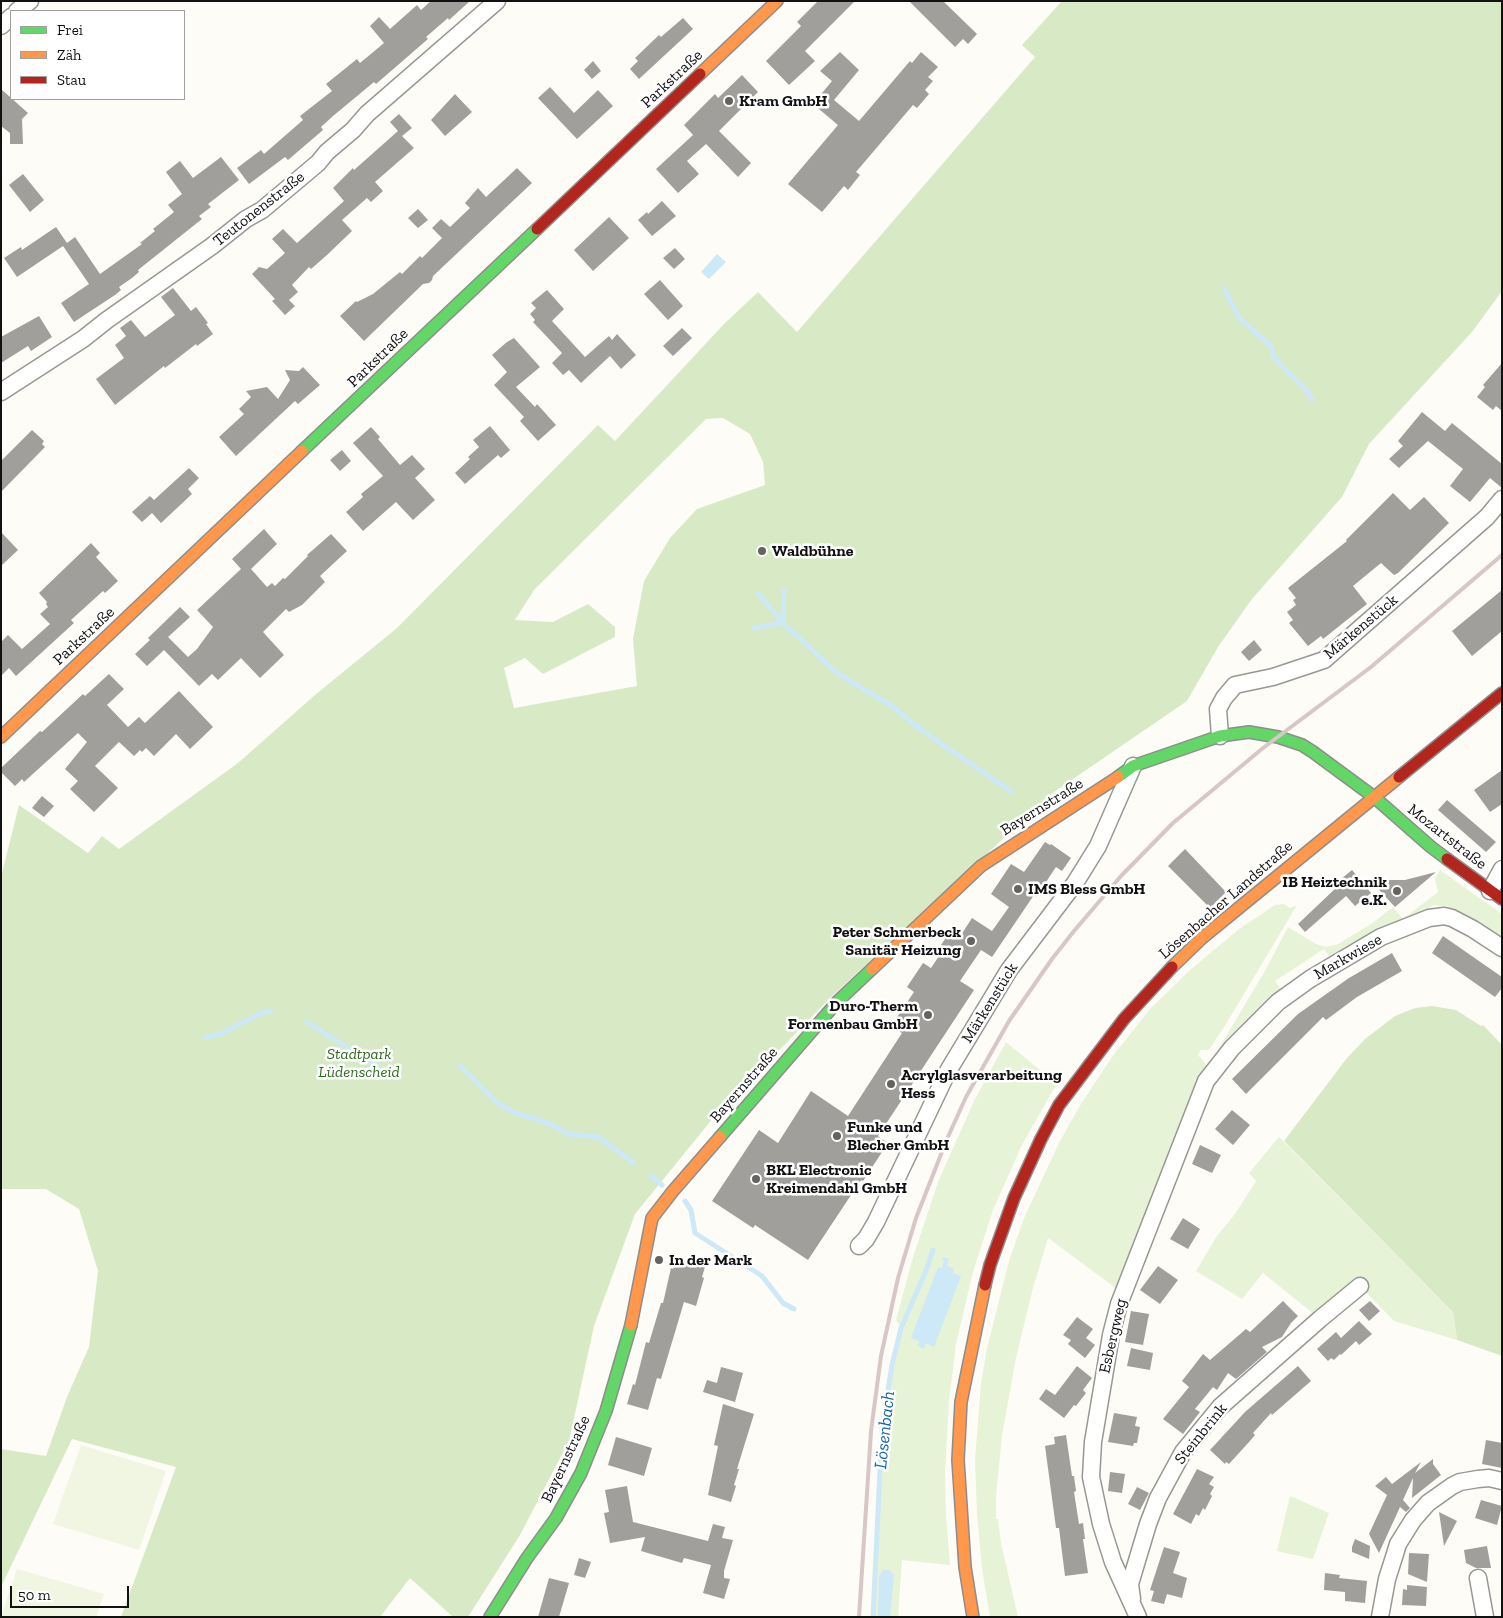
<!DOCTYPE html>
<meta charset="utf-8">
<style>
body{margin:0}
#map{position:relative;width:1503px;height:1618px;overflow:hidden;background:#fdfcf7;font-family:"Zilla Slab",serif}
canvas{display:block}
.frame{position:absolute;inset:0;border:2px solid #111;pointer-events:none}
.legend{position:absolute;left:10px;top:10px;width:175px;height:90px;box-sizing:border-box;background:#fff;border:1px solid #a0a0a0;margin:0;padding:6px 9px;list-style:none;font-size:15px;color:#111}
.legend li{display:flex;align-items:center;gap:10px;height:25px}
.legend b{width:25px;border:1px solid #a0a0a0}
.scale{position:absolute;left:10px;top:1586px;width:119px;height:22px;box-sizing:border-box;border:2px solid #111;border-top:0;padding-left:6px;font-size:15px;line-height:18px;white-space:nowrap;color:#111;-webkit-text-stroke:4px #fff;paint-order:stroke}
</style>
<div id="map">
<canvas width="1503" height="1618"></canvas>
<div class="frame"></div>
<ul class="legend">
<li><b style="height:6px;background:#63d668"></b>Frei</li>
<li><b style="height:6px;background:#ff974d"></b>Zäh</li>
<li><b style="height:6px;background:#b3261e"></b>Stau</li>
</ul>
<div class="scale">50 m</div>
</div>
<script>
const context = document.querySelector('canvas').getContext('2d');
context.lineJoin = 'round';
function paint(path, color) { context.fillStyle = color; context.fill(path, 'evenodd'); }
const shape = rows => new Path2D(rows.map(r => 'M' + r).join(''));
function strokePath(path, color, width, dash) { context.strokeStyle = color; context.lineWidth = width; context.lineCap = dash ? 'butt' : 'round'; context.setLineDash(dash || []); context.stroke(path); }
function write(font, color, halo, rows, align = 'center') {
  context.font = font + ' "Zilla Slab",serif'; context.lineWidth = 5; context.setLineDash([]); context.textBaseline = 'middle'; context.strokeStyle = halo; context.fillStyle = color; for (const [text, x, y, turn = 0] of rows) {
    context.save(); context.translate(x, y); context.rotate((+turn || 0) * Math.PI / 180); context.textAlign = isNaN(turn) ? turn : align; if (halo) context.strokeText(text, 0, 0); context.fillText(text, 0, 0); context.restore();
  }
}
const green = shape([
 [1440,870,1502,914,1502,939,1466,914,1446,906,1434,905,1330,958,1324,949,1275,981,1282,991,1219,1058,1215,1055,1266,969,1288,927,1316,944,1326,947,1338,944,1371,924,1393,907,1403,919,1438,892,1435,879],
 [1284,904,1290,908,1297,905,1226,1024,1209,1050,1201,1050,1198,1055,1206,1064,1156,1186,1117,1289,1048,1238,1033,1288,1016,1358,1002,1436,996,1495,996,1519,998,1519,1001,1543,1018,1617,990,1617,982,1569,977,1513,975,1460,981,1384,987,1348,1009,1261,1024,1218,1060,1141,1081,1104,1112,1057,1150,1009,1190,970,1239,929,1275,905],
 [1006,1042,1058,1085,1053,1090,1021,1147,993,1210,973,1272,956,1344,949,1401,945,1474,946,1514,950,1565,902,1560,898,1617,873,1617,882,1427,892,1365,901,1328,896,1320,913,1257,938,1182,974,1101],
 [1279,1137,1453,1312,1457,1340,1394,1321,1357,1283,1315,1315,1263,1273,1242,1299,1196,1271,1217,1236,1235,1214,1256,1181,1249,1173],
 [1290,1496,1329,1513,1313,1559,1277,1551]
]);
const forest = shape([
 [1062,1,1502,1,1502,291,1472,332,1369,444,1342,497,1252,599,1218,647,1187,701,1054,792,833,995,714,1117,635,1214,594,1326,569,1441,520,1535,468,1617,453,1617,410,1578,380,1617,121,1617,176,1467,72,1439,1,1587,1,1449,46,1456,67,1397,89,1347,98,1271,79,1209,46,1189,1,1189,1,877,19,805,88,853,102,836,119,849,238,763,315,695,397,628,598,425,615,441,724,324,758,292,797,332,1035,57,1022,45],
 [723,418,750,434,763,462,765,485,697,509,670,538,644,581,633,639,637,686,514,708,504,668,525,658,543,674,615,637,615,627,588,604,553,622,515,620,534,590,706,419],
 [1432,1006,1456,1010,1481,1026,1483,1025,1502,1045,1502,1356,1457,1340,1453,1312,1284,1141,1347,1058,1365,1039,1395,1016,1415,1008]
]);
const pitch = shape([
 [81,1445,166,1471,139,1550,53,1524],
 [17,1569,104,1594,96,1617,1,1617]
]);
const water = shape([
 [717,254,726,262,709,279,701,272],
 [943,1257,949,1259,947,1266,954,1269,953,1273,961,1276,934,1347,926,1343,924,1349,918,1346,919,1341,911,1338,938,1267,942,1268,944,1261,942,1260],
 [883,1570,889,1570,894,1575,890,1617,878,1617,879,1577]
]);
const stream = shape([
 [1224,288,1239,318,1271,346,1274,358,1306,390,1312,399],
 [758,593,783,623,837,673,889,704,924,732,1012,792],
 [754,628,783,623,784,590],
 [307,1022,388,1073],
 [205,1038,220,1034,261,1013,271,1011],
 [460,1066,496,1102,515,1113,546,1122,569,1134,598,1137,634,1163],
 [651,1176,662,1185],
 [685,1201,691,1210,695,1233,762,1276,783,1303,794,1309],
 [873,1617,882,1427,892,1365,901,1328,926,1271,933,1250]
]);
const building = shape([
 [431,1,470,1,449,20,448,18,426,37,428,39,376,84,374,82,333,116,321,127,323,130,288,160,285,157,249,184,237,168,261,150,264,154,303,120,300,116,332,91,326,84,357,59,360,63,384,43,370,26,379,17,390,29,417,5,421,10],
 [818,1,855,1,805,51,815,61,789,85,766,61,801,26,797,22],
 [909,1,943,1,977,34,968,44,963,39,955,47],
 [683,18,693,29,639,79,630,69,638,61,635,58,659,35,661,37],
 [840,52,859,70,834,100,859,121,910,61,912,63,921,52,938,67,928,77,933,81,925,90,929,94,917,108,913,105,856,172,860,175,848,190,844,186,822,212,788,184,838,125,813,104,832,81,820,71],
 [593,61,601,71,592,79,584,70],
 [742,75,758,92,719,131,751,163,738,177,706,144,687,161,699,174,678,193,656,169,693,135,684,125,715,94,718,98],
 [550,87,574,113,598,90,613,106,577,139,538,98],
 [1,89,28,113,22,119,23,144,10,144,10,133,1,126],
 [455,94,472,112,445,136,431,120],
 [399,114,412,128,402,136,414,148,375,182,383,191,371,202,367,198,342,220,352,231,327,255,311,269,309,267,292,285,298,292,289,300,295,306,285,315,272,301,275,299,252,274,259,267,267,269,285,253,272,239,283,229,297,243,344,201,333,188,353,168,354,170,398,131,390,122],
 [221,157,239,180,208,204,211,207,199,216,202,219,138,270,139,272,132,278,119,287,121,290,115,295,74,322,61,303,89,284,63,246,17,277,4,258,21,247,22,250,56,227,67,243,75,237,100,274,142,244,140,243,155,231,153,229,174,212,168,205,182,194,166,172,180,161,193,178],
 [517,168,532,183,433,276,432,280,429,283,423,284,364,341,340,316,356,301,357,302,373,294,400,272,402,274,420,256,422,258,442,238,432,228,441,219,450,227,470,208,465,203,478,188,486,197],
 [23,174,44,200,30,212,9,185],
 [662,201,676,216,652,236,638,220,647,212,648,214],
 [418,209,428,220,418,228,408,218],
 [609,217,629,238,593,271,574,250],
 [675,248,685,259,674,269,663,258],
 [660,280,683,306,668,320,644,294],
 [173,288,191,311,196,307,208,323,206,324,213,334,197,346,196,344,165,368,164,366,115,405,96,379,124,358,115,345,126,336,120,328,131,320,145,337,175,315,161,297],
 [547,290,564,309,552,321,585,357,609,336,612,340,617,334,636,355,621,369,610,356,581,383,569,370,563,375,552,363,562,353,533,322,535,320,530,314,536,308,531,303],
 [39,316,52,337,31,351,28,346,1,363,1,337],
 [682,328,692,338,673,356,663,346],
 [514,338,540,367,516,387,535,407,537,404,556,425,538,441,520,421,524,417,494,385,507,372,492,355,507,342],
 [1502,363,1502,411,1496,406,1493,410,1477,397,1485,387,1483,385],
 [303,367,320,385,298,404,295,401,236,456,219,437,244,414,239,409,251,397,246,391,267,387,278,399,290,380,285,370,299,371],
 [1422,412,1445,431,1452,423,1502,464,1502,488,1490,478,1470,502,1450,486,1463,469,1428,441,1399,468,1389,459,1403,446,1398,441],
 [490,426,510,450,501,458,498,455,465,484,455,473,470,459,468,457,479,447,473,440],
 [371,427,380,437,378,439,400,465,412,455,425,469,415,478,435,500,413,520,396,502,363,531,346,512,363,497,361,494,383,476,353,443],
 [32,430,44,441,42,444,45,447,1,492,1,461],
 [342,450,351,461,340,471,330,460],
 [189,468,199,478,188,489,192,494,161,523,152,513,142,522,132,512,150,496,154,500],
 [1393,493,1410,510,1424,497,1449,523,1398,573,1394,575,1381,563,1353,586,1367,604,1323,639,1321,636,1308,646,1289,623,1293,620,1287,612,1296,605,1293,600,1296,598,1288,588,1347,541,1346,540],
 [264,529,277,544,251,569,267,587,272,583,275,586,283,578,285,579,308,556,307,555,331,534,347,551,320,576,325,582,302,605,289,612,286,609,263,632,284,655,260,678,241,658,218,680,212,674,199,686,164,650,147,666,135,654,150,640,148,638,180,607,190,617,168,637,188,657,197,649,213,627,197,610,241,569,232,559],
 [1,532,18,550,1,566],
 [91,543,100,553,96,557,118,581,105,593,103,591,71,620,74,623,16,676,9,668,1,676,1,642,8,635,22,649,50,624,40,614,48,607,46,604,47,602,39,593],
 [1502,590,1502,631,1472,656,1452,631],
 [1254,640,1262,650,1249,661,1241,652],
 [109,674,124,689,107,705,128,727,139,717,145,723,179,691,213,727,190,749,176,734,154,756,146,748,142,752,140,750,134,756,119,742,95,766,118,788,94,812,70,789,78,781,65,769,87,742,78,733,24,782,22,779,15,786,1,772,1,768,40,731,42,732,83,694,85,696],
 [1502,770,1502,804,1490,812,1474,790],
 [42,796,54,806,44,817,32,808],
 [1447,800,1496,842,1486,852,1438,810],
 [1045,842,1050,845,1051,844,1071,858,1062,871,1056,867,1036,897,1034,895,992,957,981,950,960,981,974,990,878,1136,888,1143,863,1181,861,1180,808,1260,755,1225,753,1228,712,1201,759,1130,778,1143,811,1091,848,1116,902,1033,891,1026,914,992,907,987,923,963,931,968,945,947,941,945,952,929,961,935,972,918,992,931,1009,907,991,894,1011,864,1024,872],
 [1185,849,1226,892,1210,908,1168,866],
 [1352,870,1371,893,1355,906,1346,896,1305,932,1298,924,1338,886,1336,883],
 [1436,872,1395,907,1370,880,1405,880],
 [1443,936,1502,977,1502,988,1495,997,1432,953],
 [1392,953,1402,971,1357,997,1326,1020,1323,1017,1246,1094,1232,1079,1298,1014,1349,978],
 [1232,1110,1250,1125,1233,1145,1215,1129],
 [1200,1145,1221,1155,1212,1173,1192,1164],
 [1183,1218,1200,1229,1188,1249,1170,1239],
 [675,1260,705,1267,702,1277,704,1278,696,1306,684,1302,661,1379,657,1378,648,1410,627,1404,633,1384,635,1385,646,1342,649,1343,661,1303,663,1303,671,1268,673,1269],
 [1158,1266,1178,1280,1160,1304,1140,1290],
 [1283,1301,1298,1316,1291,1323,1282,1337,1262,1347,1267,1352,1236,1379,1228,1373,1217,1390,1213,1387,1195,1409,1200,1412,1183,1434,1163,1419,1189,1387,1182,1381,1203,1354,1210,1360,1246,1329,1250,1332],
 [1370,1301,1380,1311,1369,1321,1359,1310],
 [1131,1311,1149,1314,1143,1345,1125,1342],
 [1077,1317,1093,1329,1086,1338,1095,1345,1085,1358,1068,1344,1071,1340,1063,1335],
 [1359,1321,1372,1334,1359,1345,1356,1341,1341,1355,1340,1354,1334,1360,1331,1358,1328,1361,1317,1349,1336,1332,1341,1338],
 [1131,1348,1153,1353,1150,1370,1127,1366],
 [1077,1366,1092,1378,1083,1390,1086,1393,1076,1406,1074,1405,1064,1418,1039,1399,1046,1389,1055,1395],
 [1298,1366,1311,1381,1272,1415,1271,1413,1253,1433,1255,1435,1249,1442,1229,1464,1226,1462,1225,1464,1210,1450,1245,1412],
 [721,1367,743,1373,735,1402,703,1392,707,1380,717,1383],
 [723,1404,754,1414,737,1469,739,1469,734,1485,736,1486,731,1502,708,1495,718,1446,714,1445],
 [1114,1413,1137,1417,1135,1426,1140,1427,1137,1443,1134,1443,1133,1446,1108,1442],
 [1066,1435,1072,1476,1074,1476,1076,1491,1074,1492,1079,1524,1083,1523,1085,1539,1083,1539,1088,1573,1065,1576,1059,1528,1056,1528,1045,1446,1055,1444,1054,1437],
 [616,1437,652,1448,644,1476,608,1465],
 [1486,1440,1502,1443,1502,1468,1482,1464],
 [1433,1459,1433,1464,1441,1475,1412,1498,1413,1478,1403,1500,1410,1508,1406,1512,1400,1507,1379,1553,1369,1534,1387,1495,1375,1486,1386,1477,1392,1484,1421,1462,1415,1473],
 [1197,1469,1214,1477,1209,1484,1214,1487,1210,1494,1212,1496,1205,1510,1203,1508,1199,1516,1196,1514,1191,1524,1173,1514],
 [1110,1472,1125,1474,1122,1493,1108,1491],
 [627,1486,633,1522,708,1541,713,1524,725,1527,722,1538,733,1540,724,1571,724,1578,730,1579,724,1599,703,1593,711,1565,684,1558,682,1563,641,1551,645,1537,610,1543,604,1513,609,1512,605,1490],
 [1137,1487,1149,1493,1140,1510,1128,1504],
 [1481,1500,1502,1506,1497,1525,1475,1518],
 [1439,1512,1457,1521,1444,1546],
 [1355,1539,1370,1546,1369,1559,1352,1552,1352,1547],
 [1487,1546,1491,1568,1476,1568,1466,1563,1464,1550],
 [1164,1547,1180,1552,1173,1573,1187,1578,1182,1598,1167,1594,1164,1604,1151,1601,1154,1591,1150,1590],
 [1409,1553,1429,1554,1427,1582,1408,1574],
 [579,1558,591,1562,585,1578,574,1575],
 [1325,1573,1340,1575,1339,1578,1367,1581,1365,1603,1345,1601,1345,1592,1324,1590],
 [549,1578,569,1583,559,1617,538,1617],
 [1407,1585,1427,1587,1426,1606,1402,1605,1403,1589,1407,1590]
]);
const street = shape([
 [17,11,30,1],
 [1,26,11,17],
 [1,392,83,339,107,320,212,246,246,219,262,210,318,163,327,152,353,130,367,114,497,1],
 [1220,736,1218,709,1224,698,1235,685,1273,677,1324,660,1487,517,1502,499],
 [1490,891,1502,869],
 [859,1246,866,1239,876,1222,948,1071,1009,970,1075,883,1098,846,1133,766],
 [1478,1578,1485,1617],
 [1132,1599,1130,1584,1148,1524,1158,1498,1183,1452,1220,1407,1320,1319,1360,1286],
 [1138,1617,1113,1562,1101,1524,1091,1477,1093,1442,1111,1335,1119,1304,1206,1081,1232,1048,1278,1002,1310,979,1381,937,1429,918,1444,916,1452,918,1473,929,1502,948],
 [1380,1617,1387,1579,1395,1554,1398,1544,1413,1520,1428,1503,1452,1486,1460,1482,1478,1479,1489,1478,1502,1481]
]);
const fast = shape([
 [302,451,537,229],
 [1118,777,1133,766,1220,736,1249,732,1278,737,1302,745,1313,752,1374,797,1431,847,1447,859],
 [720,1137,838,1001,872,969],
 [490,1617,527,1558,556,1518,581,1473,606,1411,631,1325]
]);
const slow = shape([
 [700,74,777,1],
 [1,737,302,451],
 [1172,967,1202,938,1399,777],
 [872,969,981,866,1118,777],
 [631,1325,652,1218,673,1191,720,1137],
 [973,1617,965,1567,958,1460,961,1402,985,1285]
]);
const jam = shape([
 [537,229,700,74],
 [1399,777,1502,693],
 [1447,859,1502,899],
 [985,1285,990,1265,1014,1198,1041,1139,1059,1105,1124,1019,1172,967]
]);
const rail = shape([
 [859,1617,871,1431,881,1356,898,1278,916,1218,947,1139,966,1097,1009,1021,1052,959,1074,931,1121,876,1173,823,1263,748,1371,667,1502,555]
]);
const markers = [
 [729,101,5,"#646362"],
 [762,551,5,"#646362"],
 [1018,889,5,"#646362"],
 [1397,891,5,"#646362"],
 [971,941,5,"#646362"],
 [928,1015,5,"#646362"],
 [891,1084,5,"#646362"],
 [837,1136,5,"#646362"],
 [756,1179,5,"#646362"],
 [659,1260,5,"#646362"]
];
const streetNames = [
 ["Parkstraße",672,79,-43],
 ["Teutonenstraße",259,209,-38],
 ["Parkstraße",378,358,-44],
 ["Märkenstück",1361,627,-40],
 ["Parkstraße",84,636,-43],
 ["Bayernstraße",1042,807,-32],
 ["Mozartstraße",1447,837,38],
 ["Lösenbacher Landstraße",1226,900,-41],
 ["Markwiese",1348,957,-30],
 ["Märkenstück",990,1003,-58],
 ["Bayernstraße",744,1085,-49],
 ["Esbergweg",1113,1336,-77],
 ["Steinbrink",1201,1434,-51],
 ["Bayernstraße",566,1459,-65]
];
const poiNames = [
 ["Kram GmbH",739,101],
 ["Waldbühne",772,551],
 ["IB Heiztechnik",1387,882,"right"],
 ["e.K.",1387,900,"right"],
 ["IMS Bless GmbH",1028,889],
 ["Peter Schmerbeck",961,932,"right"],
 ["Sanitär Heizung",961,950,"right"],
 ["Duro-Therm",918,1006,"right"],
 ["Formenbau GmbH",918,1024,"right"],
 ["Acrylglasverarbeitung",901,1075],
 ["Hess",901,1093],
 ["Funke und",847,1127],
 ["Blecher GmbH",847,1145],
 ["BKL Electronic",766,1170],
 ["Kreimendahl GmbH",766,1188],
 ["In der Mark",669,1260]
];
const parkNames = [
 ["Stadtpark",359,1054],
 ["Lüdenscheid",359,1072]
];
const waterNames = [
 ["Lösenbach",885,1430,-84]
];
paint(green, '#e7f3d7');
paint(forest, '#d8eac5');
paint(pitch, '#f0f6e1');
paint(water, '#cde8f7');
strokePath(stream, '#cde8f7', 5);
paint(building, '#a19f9c');
strokePath(street, '#979795', 19);
strokePath(fast, '#8e8d8b', 14);
strokePath(slow, '#8e8d8b', 14);
strokePath(jam, '#8e8d8b', 14);
strokePath(street, '#fffffe', 16);
strokePath(fast, '#63d668', 11);
strokePath(slow, '#ff974d', 11);
strokePath(jam, '#b3261e', 11);
strokePath(rail, '#d9c6c7', 4);
for (const [x, y, r, color] of markers) { const dot = new Path2D(); dot.arc(x, y, r, 0, 2 * Math.PI); context.fillStyle = color; context.fill(dot); strokePath(dot, '#fff', 2); }
write('16px', '#111', '#fff', streetNames);
write('bold 16px', '#111', '#fff', poiNames, 'left');
write('italic 16px', '#2f6b1f', '#fff', parkNames);
write('italic 18px', '#1768a6', '#fff', waterNames);
</script>
